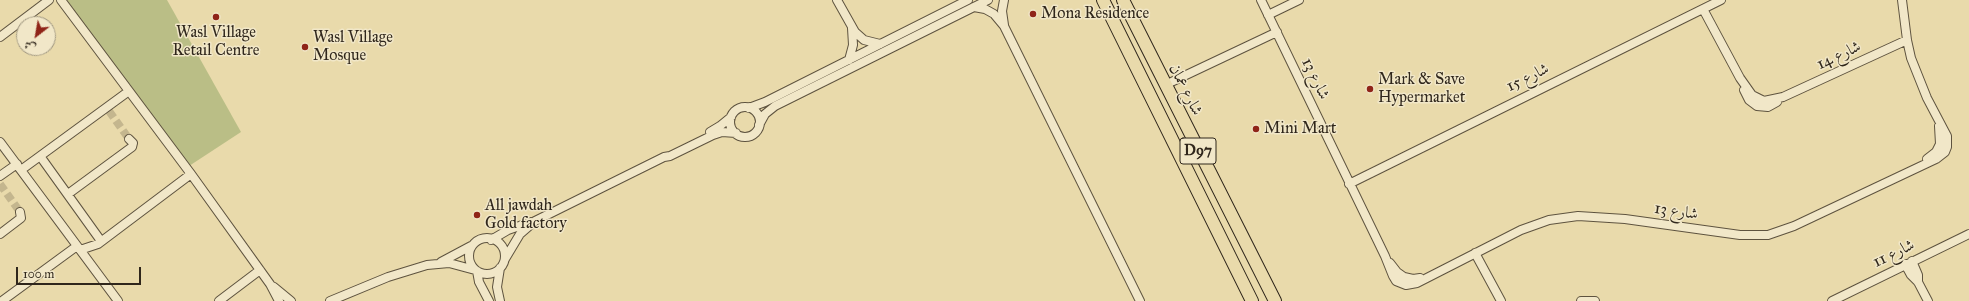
<!DOCTYPE html>
<meta charset="utf-8">
<style>
body{margin:0}
#map{position:relative;width:1969px;height:301px;overflow:hidden;background:#e9daab;font-family:"IM FELL Great Primer",Amiri,serif}
canvas{display:block}
.north{position:absolute;left:16px;top:16px;width:40px;height:40px;box-sizing:border-box;background:#f1e7c8;border:1px solid #a39a83;border-radius:50%;rotate:211deg;font-size:11px;font-weight:700;line-height:16px;text-align:center;color:#2f261b}
.north::after{content:'';display:block;margin:auto;width:14px;height:18px;background:#8f2418;clip-path:polygon(50% 0,100% 100%,50% 72%,0 100%)}
.scale{position:absolute;left:16px;top:267px;width:125px;height:18px;box-sizing:border-box;border:2px solid #2f261b;border-top:0;padding-left:5px;font-size:12px;line-height:14px;white-space:nowrap;color:#2f261b;-webkit-text-stroke:3px #f1e7c8;paint-order:stroke}
</style>
<div id="map">
<canvas width="1969" height="301"></canvas>
<div class="north">ش</div>
<div class="scale">100 m</div>
</div>
<script>
const context = document.querySelector('canvas').getContext('2d');
context.lineJoin = 'round';
function paint(path, color) { context.fillStyle = color; context.fill(path, 'evenodd'); }
const shape = rows => new Path2D(rows.map(r => 'M' + r).join(''));
function strokePath(path, color, width, dash) { context.strokeStyle = color; context.lineWidth = width; context.lineCap = dash ? 'butt' : 'round'; context.setLineDash(dash || []); context.stroke(path); }
function write(font, color, halo, rows, align = 'center') {
  context.font = font + ' "IM FELL Great Primer",Amiri,serif'; context.lineWidth = 3; context.setLineDash([]); context.textBaseline = 'middle'; context.strokeStyle = halo; context.fillStyle = color; for (const [text, x, y, turn = 0] of rows) {
    context.save(); context.translate(x, y); context.rotate((+turn || 0) * Math.PI / 180); context.textAlign = isNaN(turn) ? turn : align; if (halo) context.strokeText(text, 0, 0); context.fillText(text, 0, 0); context.restore();
  }
}
const green = shape([
 [67,0,167,0,241,132,186,168]
]);
const minorTunnel = shape([
 [109,111,129,139],
 [0,184,20,212]
]);
const minor = shape([
 [61,0,191,174,270,284,279,301],
 [837,0,855,32,864,40,880,44],
 [1004,0,1002,11,1004,25],
 [1261,0,1385,256,1393,276,1396,281,1406,285,1417,283,1521,230,1549,220,1578,216,1625,219,1740,235,1768,235,1794,226,1936,159,1945,152,1947,147,1947,136,1927,98,1911,58,1907,40,1902,0],
 [974,7,985,9,994,14,1004,26,1140,301],
 [1703,9,1740,78,1752,95,1764,101,1783,97,1907,40],
 [1268,15,1299,0],
 [0,37,49,0],
 [849,60,853,45,852,28],
 [1165,85,1277,32],
 [1744,90,1749,100,1757,106,1768,107,1777,102],
 '730 122a15 15 0 1 1 30 0a15 15 0 1 1-30 0Z',
 [749,108,765,102,968,0],
 [759,125,765,114,775,106,988,0],
 [710,132,720,126,731,117],
 [0,142,118,301],
 [40,156,101,241],
 [1927,159,1936,152,1940,144,1939,126],
 [21,170,129,91],
 [0,176,17,164],
 [1349,184,1721,0],
 [68,194,132,147,133,143,129,139],
 [0,234,21,218,20,212],
 '469 256a18 18 0 1 1 36 0a18 18 0 1 1-36 0Z',
 [491,240,508,230,531,222],
 [80,250,98,244,191,174],
 [1475,253,1501,301],
 [505,259,520,234,535,221,664,157,670,156,713,135,722,132,736,133],
 [1912,261,1918,275,1918,282],
 [441,262,471,246],
 [1390,263,1397,272,1404,277,1413,279,1420,278],
 [1905,264,1911,275,1918,282,1928,301],
 [477,271,479,282,489,301],
 [274,287,291,301],
 [2,301,77,246],
 [219,301,260,270],
 [330,301,388,277,427,265,449,263,475,270],
 [500,301,497,287,500,268],
 [1581,301,1595,301],
 [1832,301,1969,234]
]);
const primary = shape([
 [1103,0,1252,301],
 [1123,0,1275,301]
]);
const markers = [
 [1033,14,4,"#8f2418"],
 [216,17,4,"#8f2418"],
 [305,47,4,"#8f2418"],
 [1370,89,4,"#8f2418"],
 [1256,129,4,"#8f2418"],
 [477,215,4,"#8f2418"]
];
const shields = [
 [1198,151,36]
];
const shieldNames = [
 ["D97",1198,151]
];
const poiNames = [
 ["Mona Residence",1041,14],
 ["Wasl Village",216,33,"center"],
 ["Retail Centre",216,51,"center"],
 ["Wasl Village",313,38],
 ["Mosque",313,56],
 ["Mark & Save",1378,80],
 ["Hypermarket",1378,98],
 ["Mini Mart",1264,129],
 ["All jawdah",485,206],
 ["Gold factory",485,224]
];
const streetNames = [
 ["شارع 14",1839,56,-25],
 ["شارع 15",1528,78,-26],
 ["شارع 13",1315,79,64],
 ["شارع عمان",1185,90,63],
 ["شارع 13",1676,212,8],
 ["شارع 11",1894,254,-26]
];
paint(green, '#babe86');
strokePath(minorTunnel, '#c4b68e', 8, [8, 4]);
strokePath(minor, '#5e533f', 10);
strokePath(primary, '#2f261b', 14);
strokePath(minor, '#f1e7c8', 8);
strokePath(primary, '#e9daab', 12);
for (const [x, y, r, color] of markers) { const dot = new Path2D(); dot.arc(x, y, r, 0, 2 * Math.PI); context.fillStyle = color; context.fill(dot); strokePath(dot, '#f1e7c8', 1.5); }
for (const [x, y, w] of shields) { const box = new Path2D(); box.roundRect(x - w / 2, y - 13, w, 26, 3); context.fillStyle = '#f1e7c8'; context.fill(box); strokePath(box, '#2f261b', 1); }
write('bold 15px', '#2f261b', null, shieldNames);
write('16px', '#2f261b', '#f1e7c8', poiNames, 'left');
write('16px', '#2f261b', '#f1e7c8', streetNames);
</script>
